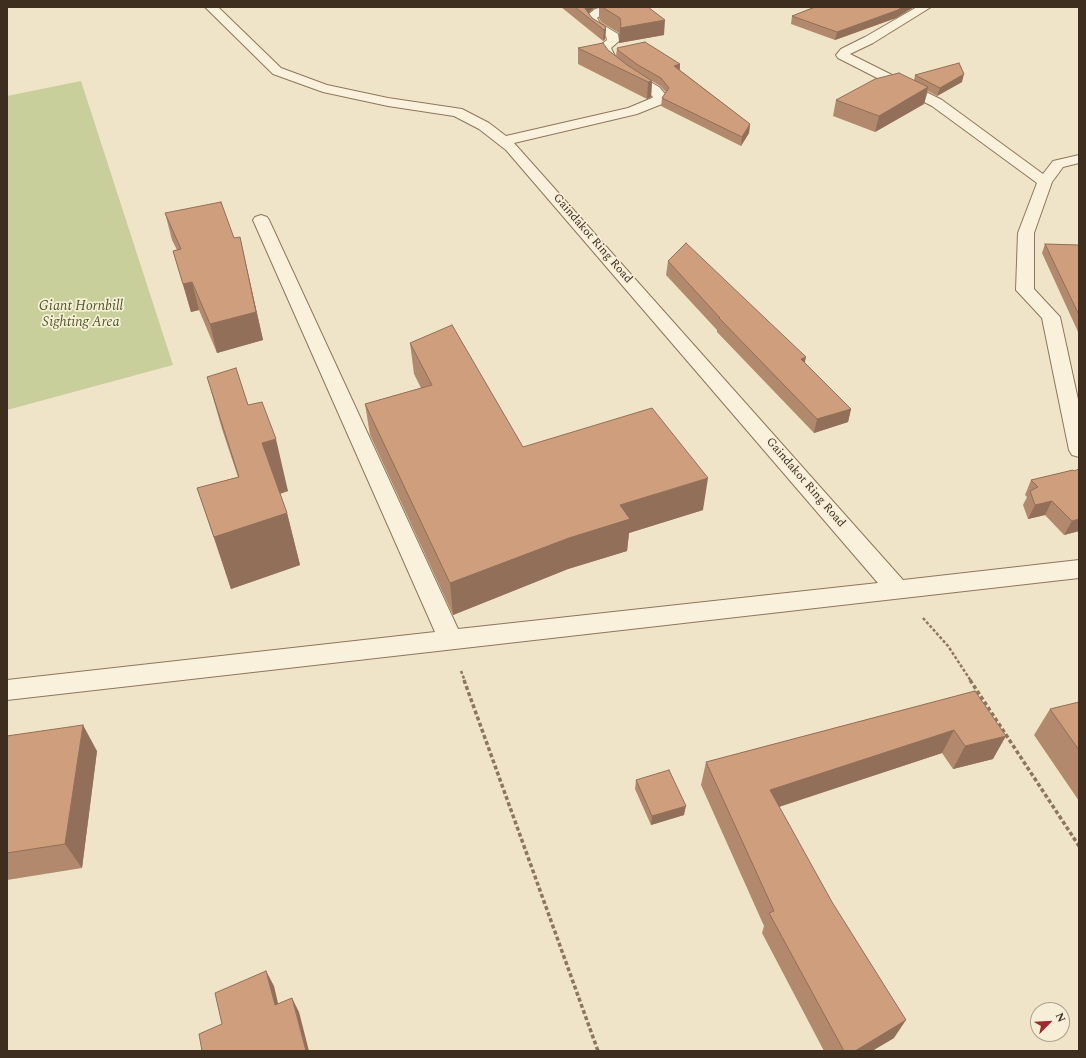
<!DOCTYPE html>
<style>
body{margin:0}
#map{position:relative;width:1086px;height:1058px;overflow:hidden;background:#f0e4c8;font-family:Spectral,serif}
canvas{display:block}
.frame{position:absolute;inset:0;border:8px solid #3d2e20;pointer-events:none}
.north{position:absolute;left:1030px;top:1002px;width:40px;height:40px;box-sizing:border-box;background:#f7eed8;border:1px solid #ada18e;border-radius:50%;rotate:66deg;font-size:11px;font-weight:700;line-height:16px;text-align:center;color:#3d2e20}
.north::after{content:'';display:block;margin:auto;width:14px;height:18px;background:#9e2a2b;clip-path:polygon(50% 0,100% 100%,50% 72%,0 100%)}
</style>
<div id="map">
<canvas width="1086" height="1058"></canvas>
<div class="frame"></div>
<div class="north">N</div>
</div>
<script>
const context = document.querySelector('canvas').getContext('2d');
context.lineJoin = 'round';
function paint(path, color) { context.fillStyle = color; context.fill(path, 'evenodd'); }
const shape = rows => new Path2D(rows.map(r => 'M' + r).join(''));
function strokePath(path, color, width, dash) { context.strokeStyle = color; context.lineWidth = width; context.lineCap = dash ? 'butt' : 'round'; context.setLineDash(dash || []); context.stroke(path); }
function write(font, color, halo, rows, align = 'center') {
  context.font = font + ' Spectral,serif'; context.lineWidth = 3.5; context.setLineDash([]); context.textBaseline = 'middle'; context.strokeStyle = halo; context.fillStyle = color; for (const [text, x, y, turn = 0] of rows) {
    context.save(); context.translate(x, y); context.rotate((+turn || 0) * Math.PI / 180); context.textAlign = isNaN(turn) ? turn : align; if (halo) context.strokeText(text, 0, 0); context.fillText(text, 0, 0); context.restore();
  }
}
const green = shape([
 [81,81,173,365,7,410,7,96]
]);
const pathFar1 = shape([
 [923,618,948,646,971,681],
 [461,671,465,681]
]);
const path = shape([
 [464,680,598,1051],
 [970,680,1079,846]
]);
const minor = shape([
 [205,7,218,7,281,68,327,85,388,98,462,109,489,123,506,136,628,108,652,98,653,97,649,93,627,80,608,65,598,47,607,40,606,36,592,28,585,17,595,9,599,8,637,7,635,9,631,10,602,14,597,18,600,23,618,34,619,41,611,48,617,60,637,74,659,87,667,96,662,104,637,114,514,143,903,580,1079,560,1079,578,7,700,7,680,435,632,253,220,255,217,261,215,267,217,269,220,458,629,878,583,506,150,479,129,454,116,388,106,323,92,273,74,205,7],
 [917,7,931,7,873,43,850,54,942,100,1043,174,1053,161,1079,155,1079,163,1063,167,1052,182,1034,233,1034,289,1060,317,1079,404,1079,457,1072,455,1069,450,1042,318,1016,290,1018,233,1037,183,932,106,838,58,836,55,841,49,865,37,917,7]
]);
const wall = shape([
 [561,7,648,7,664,35,619,43,619,33,601,22,599,18,599,8,594,8,588,13,592,18,606,28,605,39,603,41],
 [815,7,914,7,896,18,835,40,791,24,792,16],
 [578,48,608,50,618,58,616,56,617,48,680,64,680,70,750,124,749,133,741,146,661,106,662,98,666,92,660,86,652,81,651,97,647,99,578,64],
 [915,75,962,82,937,96,928,91,924,104,875,132,833,116,836,100,914,80],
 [165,213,234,238,246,265,263,340,217,353,199,310,191,312,173,251,177,250,172,240],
 [1045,244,1079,245,1079,334,1042,253],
 [668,261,805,363,851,409,848,422,814,433,717,332,717,330,666,275],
 [410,343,523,447,703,510,629,533,627,551,568,569,453,615,370,435,365,404,421,388,414,374],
 [207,377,248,405,288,491,280,494,287,513,300,565,231,589,197,488,238,477,222,429],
 [1073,470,1079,531,1064,535,1045,515,1028,519,1023,505,1027,497,1025,495,1031,480],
 [975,691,993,759,953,769,942,753,779,807,894,1038,872,1051,824,1051,762,933,764,926,701,785,706,762],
 [1079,702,1079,801,1034,735,1050,709],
 [7,736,97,751,82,868,7,880],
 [636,780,684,815,651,825,635,789]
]);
const shadedWall = shape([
 [584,7,594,7,594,8,586,16],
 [902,7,914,7,896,18,835,40,837,32],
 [665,20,664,35,619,43,620,28],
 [606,28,605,39,603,41,604,30],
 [680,64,679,72,674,66],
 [964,74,962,82,937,96,940,88],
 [652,81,651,97,647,99,648,82],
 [928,87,924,104,875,132,879,116],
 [750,124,749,133,741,146,742,137],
 [240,237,263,340,217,353,210,324],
 [192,282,199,310,191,312,183,284],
 [806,357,803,371,801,359],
 [851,409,848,422,814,433,817,419],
 [276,439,288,491,275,495,262,443],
 [708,478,703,510,629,533,627,551,568,569,453,615,450,583,620,505],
 [1052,501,1045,515,1028,519,1035,505],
 [287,513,300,565,231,589,214,537],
 [1079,519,1079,531,1064,535,1072,521],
 [83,725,97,751,82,868,65,844],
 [954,730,942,753,763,812,770,790],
 [1006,736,993,759,953,769,965,746],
 [686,806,684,815,651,825,652,816],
 [266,971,274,986,282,1020,275,1005],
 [292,998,299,1012,309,1051,306,1051],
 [906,1020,894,1038,872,1051,855,1051]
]);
const building = shape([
 [575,7,584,7,592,18,605,26,606,28,604,30,575,7],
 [602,7,648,7,665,20,620,28,621,25,620,18,602,7],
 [815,7,902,7,898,10,837,32,792,16,815,7],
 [645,42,680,64,674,66,750,124,742,137,662,98,669,88,661,78,638,65,619,51,617,48,645,42],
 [603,43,608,50,627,65,652,81,648,82,578,48,603,43],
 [959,63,964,74,940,88,915,75,959,63],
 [899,73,928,87,879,116,836,100,875,79,899,73],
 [221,202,234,238,240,237,256,312,210,324,192,282,183,284,173,251,181,249,165,213,221,202],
 [686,243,806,357,801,359,851,409,817,419,719,318,720,318,668,261,686,243],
 [1045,244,1079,245,1079,315,1045,244],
 [452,325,523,447,652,408,708,478,620,505,630,519,569,538,450,583,365,404,432,385,410,343,452,325],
 [236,368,248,405,262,402,276,439,262,443,287,513,214,537,197,488,239,477,207,377,236,368],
 [1079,469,1079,519,1072,521,1052,501,1035,505,1030,491,1038,487,1031,480,1073,470,1074,471,1079,469],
 [975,691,1006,736,965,746,954,730,770,790,832,902,906,1020,855,1051,844,1051,769,913,774,911,706,762,975,691],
 [1079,702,1079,750,1050,709,1079,702],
 [83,725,65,844,7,853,7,736,83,725],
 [669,770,686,806,652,816,636,780,669,770],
 [266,971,275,1005,292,998,306,1051,202,1051,199,1034,222,1024,215,993,266,971]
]);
const farStreetnames = [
 ["Gaindakot Ring Road",592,239,49],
 ["Gaindakot Ring Road",805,483,49]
];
const parkNames = [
 ["Giant Hornbill",81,307],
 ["Sighting Area",81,323]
];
paint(green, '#c9cf9b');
strokePath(minor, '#8d765c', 2);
strokePath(pathFar1, '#8d765c', 2.5, [3, 2]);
strokePath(path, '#8d765c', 3.5, [4, 2.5]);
paint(minor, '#faf1dc');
paint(wall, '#b2896c');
paint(shadedWall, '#916f58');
paint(building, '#cf9f7d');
strokePath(building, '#916f58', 1);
write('12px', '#3d2e20', '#f7eed8', farStreetnames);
write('italic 14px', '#4d5a26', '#f7eed8', parkNames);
</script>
